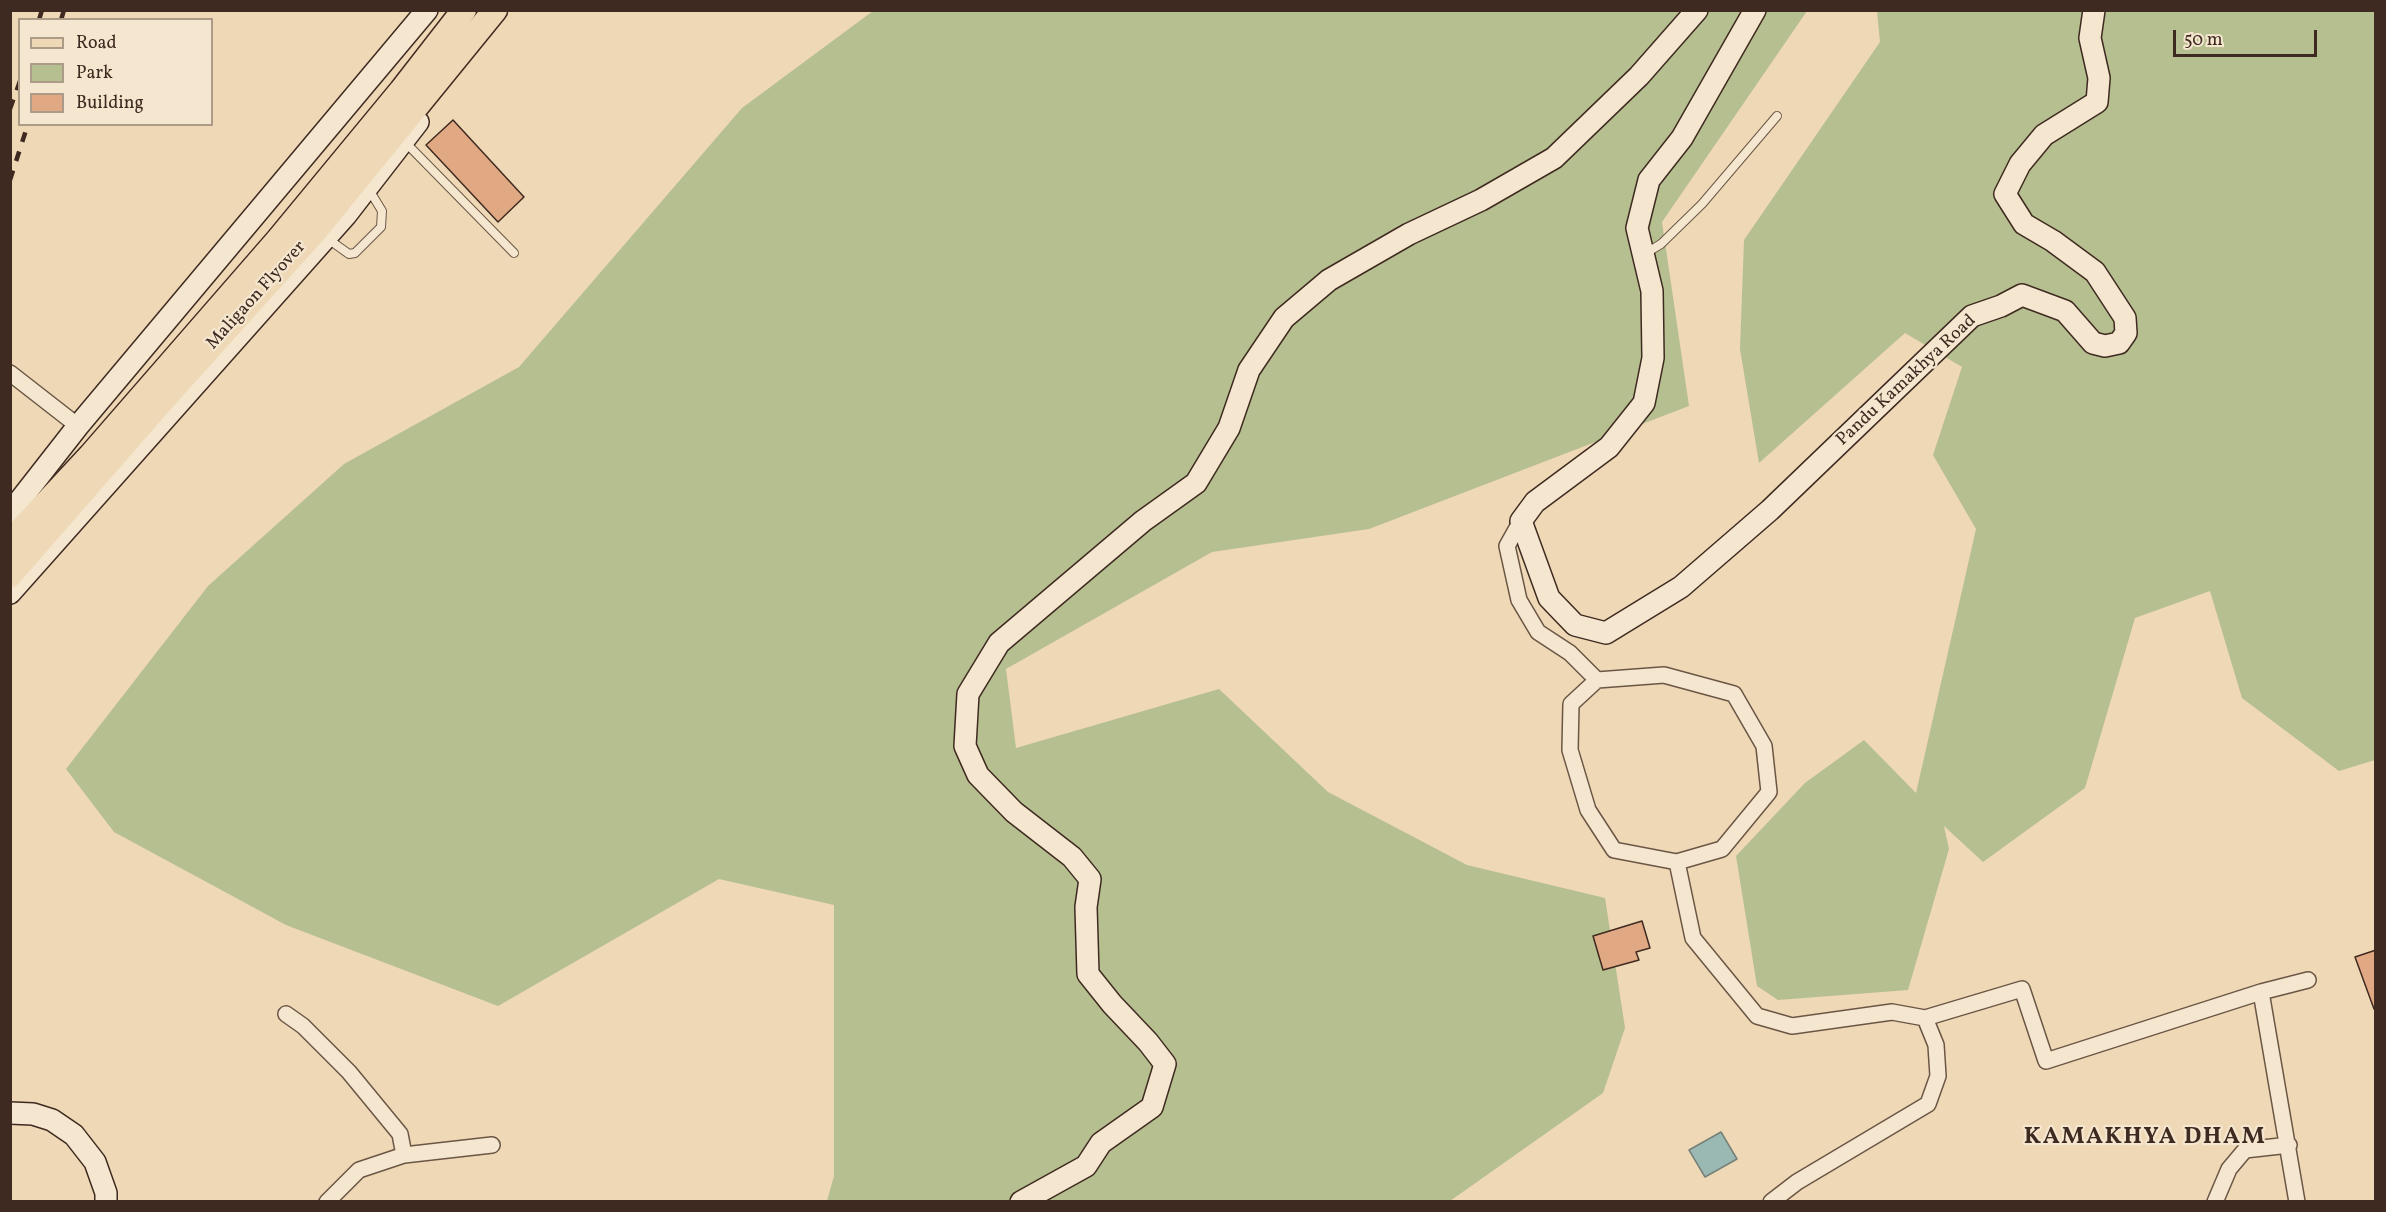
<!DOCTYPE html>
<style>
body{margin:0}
#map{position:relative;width:2386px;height:1212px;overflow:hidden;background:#eed8b5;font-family:Vollkorn,serif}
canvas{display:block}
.frame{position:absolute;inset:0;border:12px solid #3f2a21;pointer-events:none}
.legend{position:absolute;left:18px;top:18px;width:195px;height:108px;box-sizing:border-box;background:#f4e6cf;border:2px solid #ac9b89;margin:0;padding:8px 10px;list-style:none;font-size:18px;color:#3f2a21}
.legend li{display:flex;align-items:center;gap:12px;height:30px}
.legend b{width:30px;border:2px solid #ac9b89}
.scale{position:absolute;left:2173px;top:30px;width:144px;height:27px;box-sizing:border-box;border:3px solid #3f2a21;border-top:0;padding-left:8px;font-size:18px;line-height:21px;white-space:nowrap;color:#3f2a21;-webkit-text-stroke:4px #f4e6cf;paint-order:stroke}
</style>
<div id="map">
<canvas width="2386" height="1212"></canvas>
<div class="frame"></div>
<ul class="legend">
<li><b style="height:8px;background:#eed8b5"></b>Road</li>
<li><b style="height:16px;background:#b6bf8f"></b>Park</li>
<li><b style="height:16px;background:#e0a883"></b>Building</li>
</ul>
<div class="scale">50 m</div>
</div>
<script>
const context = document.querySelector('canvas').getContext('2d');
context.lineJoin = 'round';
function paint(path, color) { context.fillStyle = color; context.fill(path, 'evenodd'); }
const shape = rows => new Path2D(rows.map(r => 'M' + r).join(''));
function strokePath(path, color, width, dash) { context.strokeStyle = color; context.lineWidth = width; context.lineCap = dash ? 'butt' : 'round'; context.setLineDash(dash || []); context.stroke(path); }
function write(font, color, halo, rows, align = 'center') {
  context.font = font + ' Vollkorn,serif'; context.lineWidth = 4.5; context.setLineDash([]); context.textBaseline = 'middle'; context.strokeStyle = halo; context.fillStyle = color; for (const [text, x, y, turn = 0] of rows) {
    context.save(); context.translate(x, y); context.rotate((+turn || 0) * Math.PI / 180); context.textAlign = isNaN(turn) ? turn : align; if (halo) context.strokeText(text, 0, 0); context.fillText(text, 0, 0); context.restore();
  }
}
const green = shape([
 [873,11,1807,11,1662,222,1689,406,1369,529,1212,552,1006,669,1016,748,1219,689,1328,792,1467,865,1605,898,1625,1028,1603,1093,1450,1201,827,1201,834,1176,834,905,719,879,498,1006,286,925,114,832,66,769,208,586,344,464,519,367,742,108],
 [1877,11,2375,11,2375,760,2339,771,2242,698,2210,591,2135,618,2085,788,1983,862,1944,826,1949,849,1908,990,1778,1000,1757,986,1736,856,1805,783,1864,740,1916,793,1976,529,1933,455,1962,367,1905,333,1759,463,1740,349,1744,240,1880,42]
]);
const water = shape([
 [1721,1132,1737,1159,1705,1177,1689,1150,1721,1132]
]);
const building = shape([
 [453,120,524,197,498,222,426,145,453,120],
 [1642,921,1650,948,1636,952,1639,960,1603,970,1593,936,1642,921],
 [2376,950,2376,1009,2374,1009,2355,957,2376,950]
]);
const lane = shape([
 [404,141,514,253],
 [328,239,349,254,355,253,381,227,382,211,368,188],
 [1646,253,1661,244,1702,204,1777,116]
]);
const street = shape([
 [10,373,78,426],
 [1521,521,1507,546,1519,600,1538,632,1570,653,1597,680],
 [1664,675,1734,694,1764,746,1769,792,1722,849,1677,862,1614,850,1588,810,1570,750,1571,704,1597,680,1664,675],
 [1677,862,1693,938,1757,1016,1792,1026,1892,1012,1925,1018,1936,1045,1938,1076,1928,1104,1797,1182,1771,1202],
 [2261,992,2297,1202],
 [286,1014,303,1026,349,1072,400,1134,404,1155],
 [1925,1018,2022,989,2046,1061,2261,992,2308,980],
 [327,1202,359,1170,404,1155,492,1145],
 [2215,1202,2229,1169,2245,1150,2289,1145]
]);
const secondary = shape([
 [1755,10,1682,138,1649,180,1637,228,1652,291,1653,358,1644,403,1609,447,1535,502,1521,521,1549,598,1575,625,1606,633,1681,587,1770,510,1972,316,2001,306,2022,295,2065,311,2093,343,2105,346,2119,343,2126,333,2125,318,2095,272,2053,241,2024,224,2005,194,2020,164,2044,135,2097,102,2099,78,2090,38,2094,10],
 [10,513,78,426,427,10],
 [10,593,346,215,418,122],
 [10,1113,33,1114,52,1120,74,1135,95,1162,106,1193,106,1202],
 [1021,1202,1086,1166,1101,1143,1152,1107,1165,1064,1148,1042,1112,1004,1088,974,1086,907,1090,879,1072,857,1014,812,978,775,965,746,968,694,999,643,1143,521,1196,483,1229,428,1249,370,1284,318,1329,280,1409,234,1481,200,1554,158,1639,76,1697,10]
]);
const primary = shape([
 [10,542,91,455,278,240,401,91,464,10],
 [10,575,160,403,316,230,495,10]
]);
const rail = shape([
 [39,20,42,10],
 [61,20,64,10],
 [10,109,20,81],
 [10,180,28,124]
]);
const streetNames = [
 ["Maligaon Flyover",257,296,-48],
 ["Pandu Kamakhya Road",1907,381,-43]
];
const districtNames = [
 ["KAMAKHYA DHAM",2145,1139]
];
paint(green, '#b6bf8f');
paint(water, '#9ab9b3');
strokePath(water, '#768079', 1.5);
paint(building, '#e0a883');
strokePath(building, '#3f2a21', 1.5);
strokePath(lane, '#6b5646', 10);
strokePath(street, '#6b5646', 18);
strokePath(secondary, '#3f2a21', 24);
strokePath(primary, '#3f2a21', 27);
strokePath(lane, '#f4e6cf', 8);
strokePath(street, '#f4e6cf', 15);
strokePath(secondary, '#f4e6cf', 21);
strokePath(primary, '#eed8b5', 24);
strokePath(rail, '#3f2a21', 4.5, [10, 10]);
write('18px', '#3f2a21', '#f4e6cf', streetNames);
context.letterSpacing = '1.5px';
write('bold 24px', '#3f2a21', '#f4e6cf', districtNames);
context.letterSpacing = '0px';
</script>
